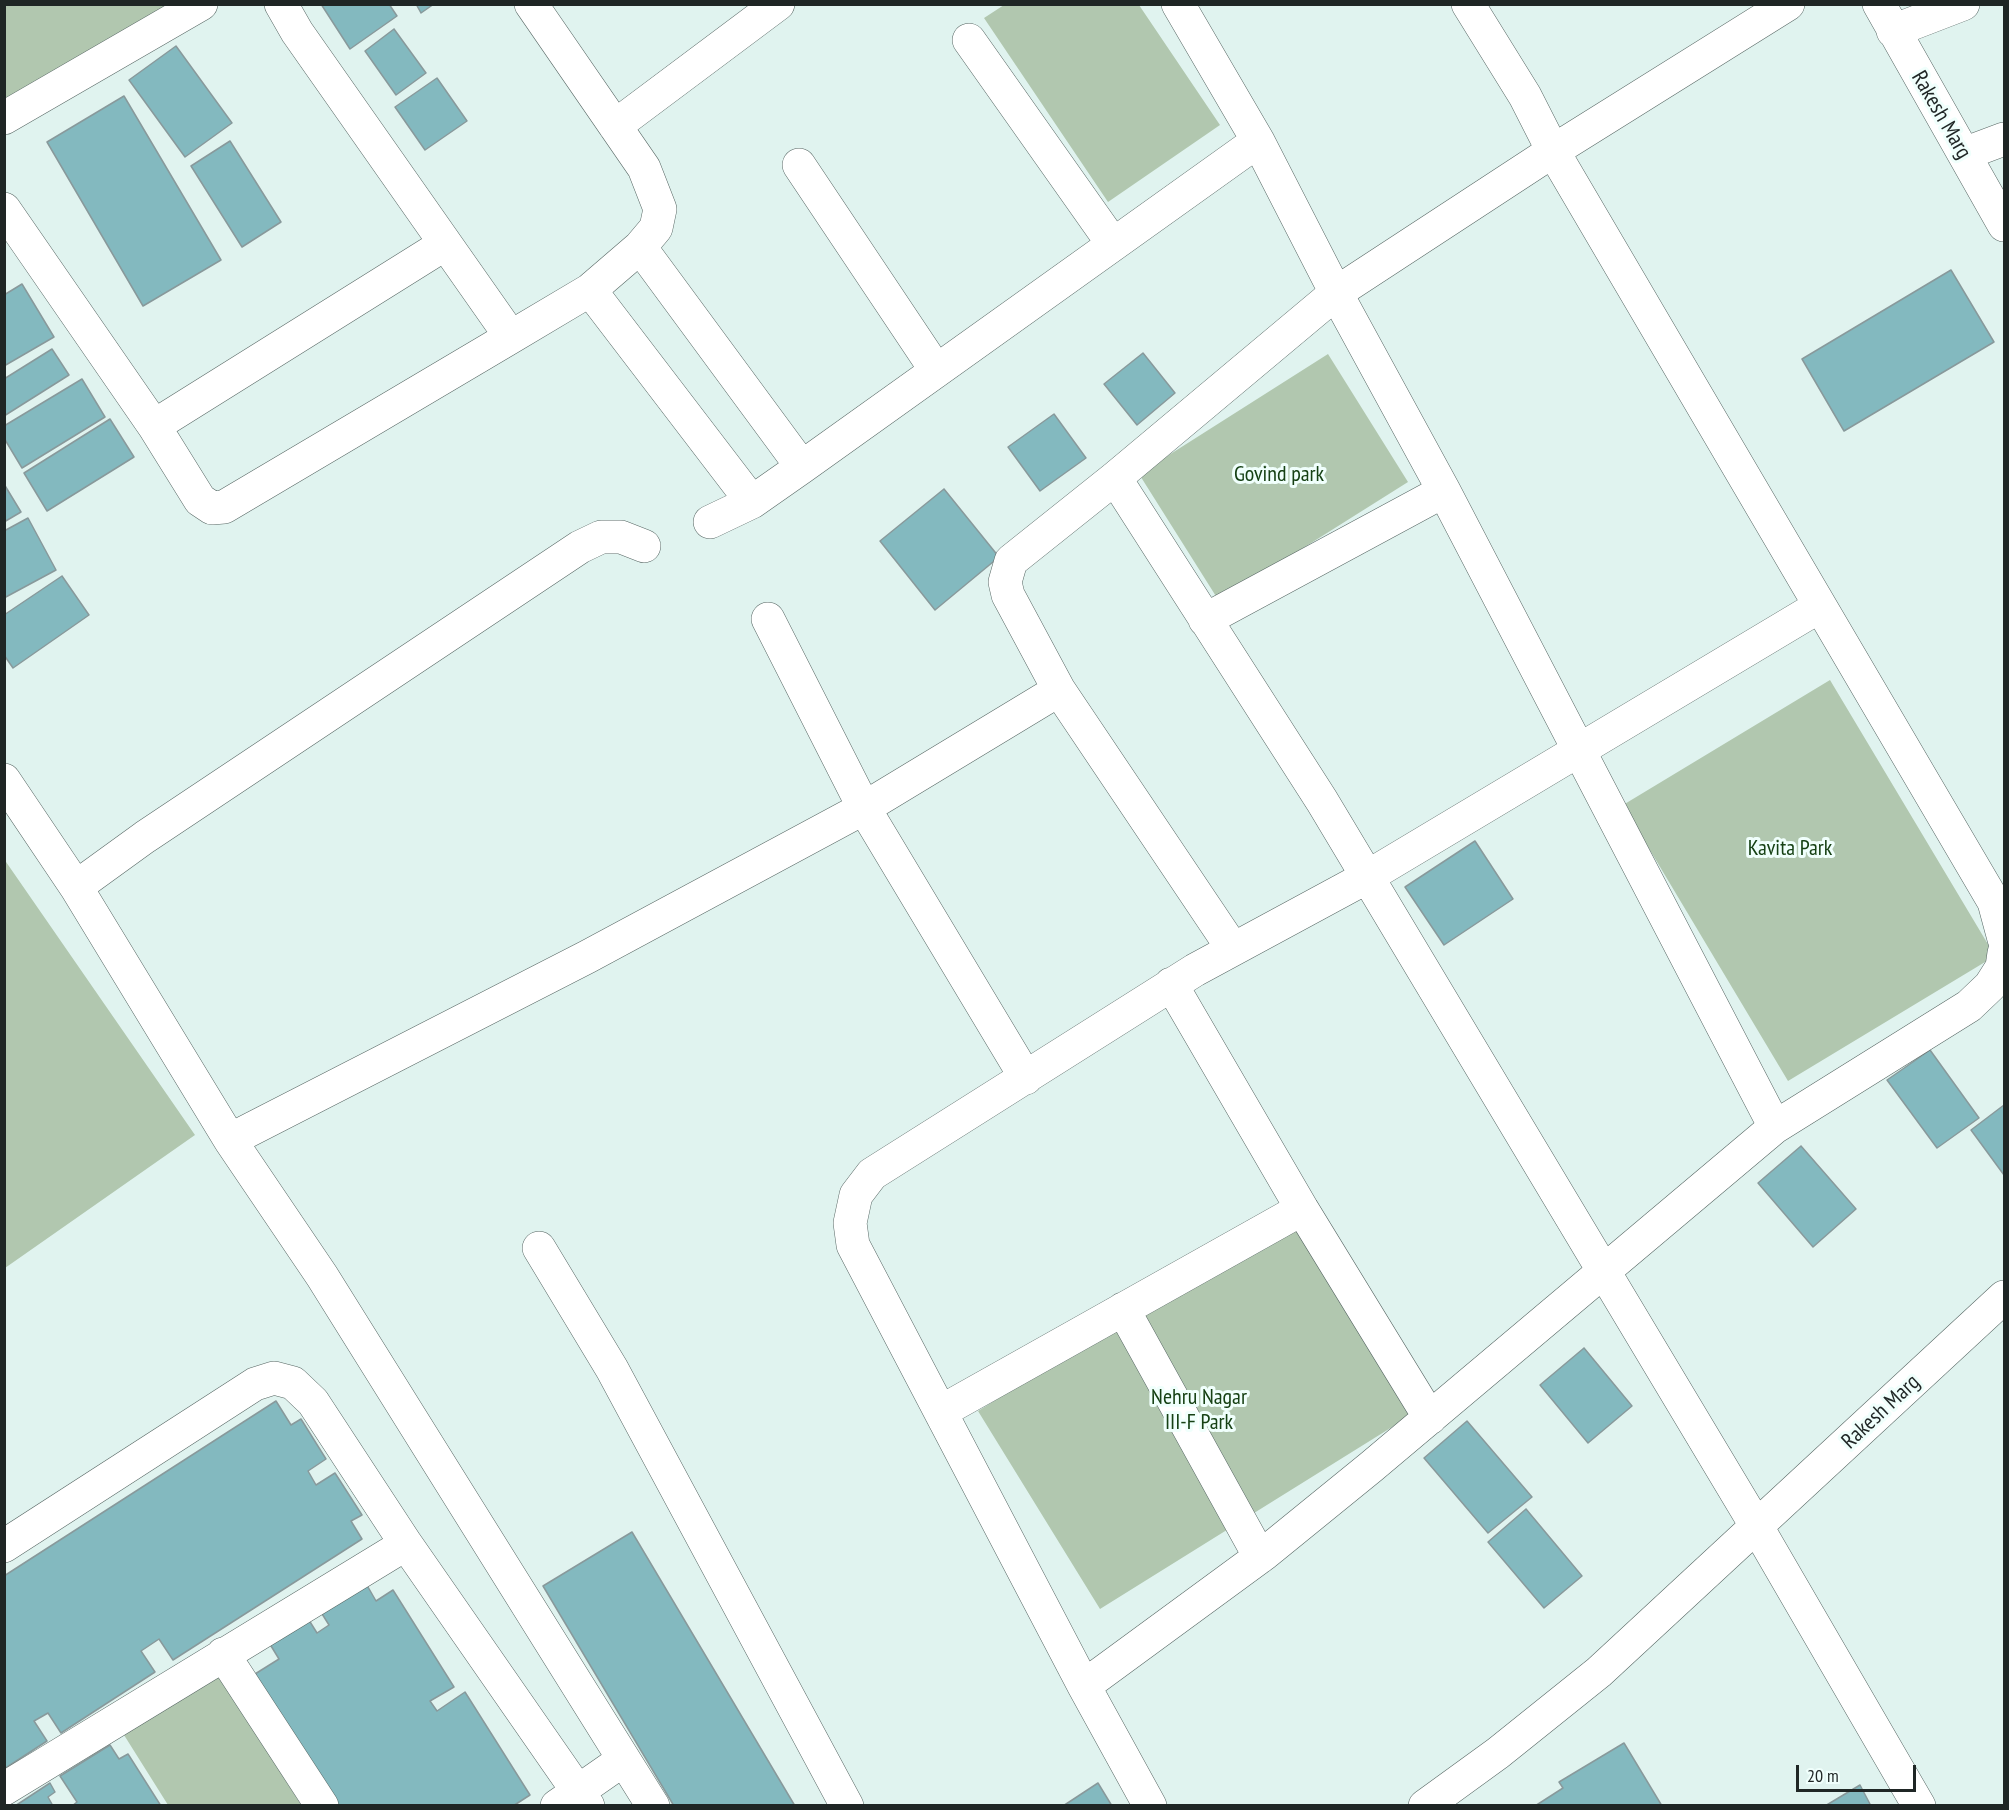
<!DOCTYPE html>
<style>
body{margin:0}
#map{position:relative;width:2009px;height:1810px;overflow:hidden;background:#e0f3ef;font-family:"PT Sans Narrow",sans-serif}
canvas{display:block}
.frame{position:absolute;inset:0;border:6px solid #1f2625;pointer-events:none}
.scale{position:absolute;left:1796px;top:1765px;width:120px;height:27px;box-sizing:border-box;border:3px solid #1f2625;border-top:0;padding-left:8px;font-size:18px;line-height:21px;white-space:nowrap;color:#1f2625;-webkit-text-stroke:4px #f0fffc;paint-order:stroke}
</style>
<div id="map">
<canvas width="2009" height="1810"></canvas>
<div class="frame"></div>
<div class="scale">20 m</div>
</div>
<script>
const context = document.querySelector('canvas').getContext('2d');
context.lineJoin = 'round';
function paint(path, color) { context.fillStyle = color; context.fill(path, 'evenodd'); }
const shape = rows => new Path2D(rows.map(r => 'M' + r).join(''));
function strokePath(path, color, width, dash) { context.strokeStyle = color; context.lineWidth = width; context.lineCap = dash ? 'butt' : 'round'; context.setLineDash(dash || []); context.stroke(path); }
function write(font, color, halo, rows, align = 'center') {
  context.font = font + ' "PT Sans Narrow",sans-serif'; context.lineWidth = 6; context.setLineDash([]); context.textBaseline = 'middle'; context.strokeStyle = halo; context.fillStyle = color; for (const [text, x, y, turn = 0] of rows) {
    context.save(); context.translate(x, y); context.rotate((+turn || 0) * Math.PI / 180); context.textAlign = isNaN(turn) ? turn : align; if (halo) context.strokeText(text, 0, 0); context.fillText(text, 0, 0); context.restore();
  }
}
const green = shape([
 [5,5,166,5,5,105],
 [1004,5,1139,5,1220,125,1108,202,984,18],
 [1328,354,1408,482,1219,601,1139,474],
 [1830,680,1995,956,1788,1081,1623,805],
 [4,859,195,1135,5,1268,4,1268],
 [1299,1212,1421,1409,1100,1609,978,1411],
 [220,1675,301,1805,168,1805,124,1735]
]);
const building = shape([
 [321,4,389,4,397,16,350,49,321,4],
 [416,4,434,4,421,13,416,4],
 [394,29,426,73,396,95,365,51,394,29],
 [176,46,232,123,185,157,129,80,176,46],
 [437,78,467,121,425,150,395,107,437,78],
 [124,96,221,260,143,306,47,142,124,96],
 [230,141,281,222,242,247,191,166,230,141],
 [1951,270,1994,342,1844,431,1802,359,1951,270],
 [22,284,54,337,4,366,4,295,22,284],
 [52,349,69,375,4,416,4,379,52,349],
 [1143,353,1175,393,1137,425,1104,384,1143,353],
 [82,379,105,417,22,468,4,438,4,426,82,379],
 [1054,414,1086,458,1040,491,1008,447,1054,414],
 [110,419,134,457,47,511,24,473,110,419],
 [4,484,21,512,4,522,4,484],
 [944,489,999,557,935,610,880,541,944,489],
 [28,518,56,570,4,598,4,531,28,518],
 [62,576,89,615,13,668,4,655,4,615,62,576],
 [1475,841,1513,899,1444,945,1405,887,1475,841],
 [1930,1050,1979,1118,1937,1148,1887,1080,1930,1050],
 [2004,1105,2004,1175,1971,1130,2004,1105],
 [1801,1146,1856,1209,1813,1247,1758,1183,1801,1146],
 [1584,1348,1632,1406,1588,1443,1540,1385,1584,1348],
 [276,1401,291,1425,301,1419,326,1459,308,1471,316,1485,335,1473,362,1515,351,1521,362,1539,173,1660,159,1639,141,1651,155,1672,61,1733,48,1713,34,1721,47,1741,4,1769,4,1576,276,1401],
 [1467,1421,1532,1497,1488,1533,1424,1458,1467,1421],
 [1526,1509,1582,1576,1544,1608,1488,1542,1526,1509],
 [632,1532,795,1806,674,1806,543,1586,632,1532],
 [364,1580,376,1601,393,1590,454,1687,430,1701,437,1711,465,1692,530,1795,513,1806,339,1806,255,1674,279,1659,268,1641,307,1617,317,1633,329,1625,319,1609,364,1580],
 [1624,1743,1662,1806,1535,1806,1563,1788,1559,1782,1624,1743],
 [110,1745,119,1759,128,1754,161,1806,72,1806,77,1802,60,1776,110,1745],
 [50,1783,55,1792,48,1797,53,1806,15,1806,50,1783],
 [1098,1783,1112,1806,1063,1806,1098,1783],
 [1860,1785,1871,1806,1825,1806,1860,1785]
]);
const minor = shape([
 [281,4,297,32,511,337],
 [1178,4,1258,141,1336,293,1444,491,1775,1127],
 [1468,4,1525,96,1553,151,1994,902,2004,939],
 [1879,4,2004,225],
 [1893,31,1963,4],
 [969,40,1113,244],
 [4,118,201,4],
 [615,126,778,4],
 [1964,154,2004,139],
 [799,165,936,370],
 [4,209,154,426],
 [445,244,154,426,200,500,212,508,224,507,511,337,590,290,640,247,656,228,660,209,644,168,531,4],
 [640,247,802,467],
 [590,290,752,502],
 [1115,478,1322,801,1757,1527,1919,1806],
 [710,522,752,502,802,467,1258,141],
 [768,619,864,808,1026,1078],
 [1205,620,1444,491],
 [4,780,76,887,230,1140,322,1276,653,1806],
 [76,887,145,837,580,547,601,537,621,537,644,546],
 [1233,949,1059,690,1008,595,1005,582,1011,561,1115,478,1336,293,1553,151,1788,4],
 [1171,984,1302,1209,1430,1418],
 [230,1140,587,957,864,808,1059,690],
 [539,1248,612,1369,847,1806],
 [1123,1309,1260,1557],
 [942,1411,1302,1209],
 [4,1546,255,1384,274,1378,293,1383,313,1402,406,1544,588,1806],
 [223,1654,322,1806],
 [1084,1686,1264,1554,1371,1467,1775,1127,1969,1006,1990,986,2002,967,2004,953],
 [4,1789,406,1544],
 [557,1806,623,1760],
 [1150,1806,1084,1686,853,1245,850,1223,856,1195,872,1174,1195,970,1367,877,1820,606],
 [1425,1806,1498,1753,1599,1672,2004,1297]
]);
const streetNames = [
 ["Rakesh Marg",1941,115,60],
 ["Rakesh Marg",1881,1412,-43]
];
const parkNames = [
 ["Govind park",1279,475],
 ["Kavita Park",1790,849],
 ["Nehru Nagar",1199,1398],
 ["III-F Park",1199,1423]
];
paint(green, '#b1c7af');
paint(building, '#83b9bf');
strokePath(building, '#88999b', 1.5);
strokePath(minor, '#576764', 34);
strokePath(minor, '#fff', 33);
write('22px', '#1f2625', '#f0fffc', streetNames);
write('22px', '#164114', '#f0fffc', parkNames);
</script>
